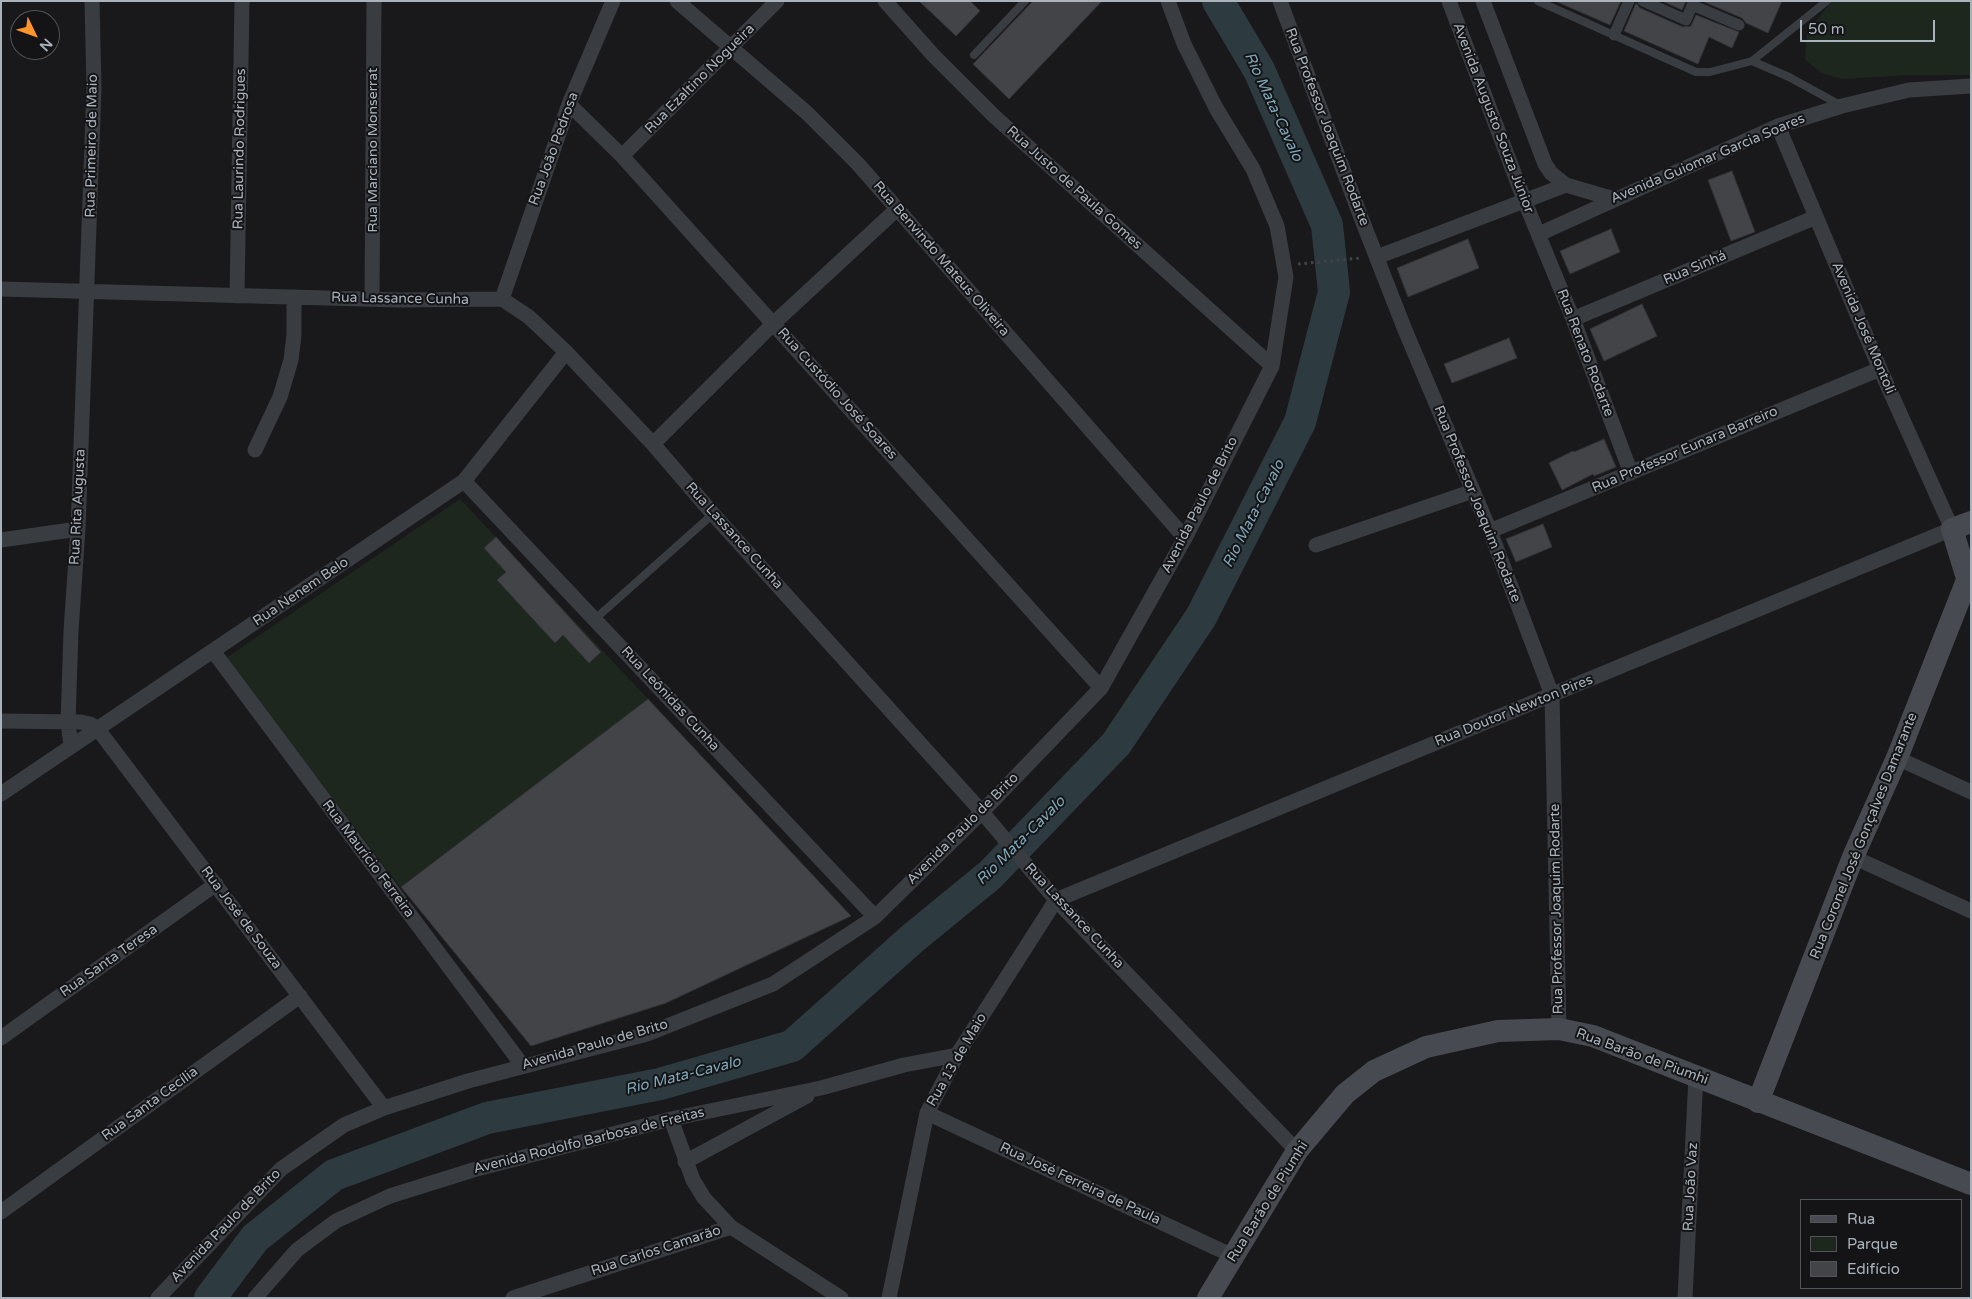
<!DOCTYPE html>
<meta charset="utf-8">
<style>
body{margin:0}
#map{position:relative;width:1972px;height:1299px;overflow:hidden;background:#19191b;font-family:"Varela Round",sans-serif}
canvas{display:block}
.frame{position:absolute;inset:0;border:2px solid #aab3bc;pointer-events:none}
.legend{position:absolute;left:1800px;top:1199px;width:162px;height:90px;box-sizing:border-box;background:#141416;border:1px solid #505458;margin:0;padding:6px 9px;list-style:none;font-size:15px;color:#aab3bc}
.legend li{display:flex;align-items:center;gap:10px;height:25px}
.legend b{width:25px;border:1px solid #505458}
.north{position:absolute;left:10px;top:10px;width:50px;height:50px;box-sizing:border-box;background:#141416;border:1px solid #505458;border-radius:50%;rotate:132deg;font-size:14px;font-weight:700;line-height:20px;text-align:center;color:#aab3bc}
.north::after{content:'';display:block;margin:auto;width:18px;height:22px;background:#ff942d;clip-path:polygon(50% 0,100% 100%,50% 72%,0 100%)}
.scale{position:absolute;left:1800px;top:20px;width:135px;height:22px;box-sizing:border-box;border:2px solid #aab3bc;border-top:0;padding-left:6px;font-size:15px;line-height:18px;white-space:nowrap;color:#aab3bc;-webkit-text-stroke:4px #141416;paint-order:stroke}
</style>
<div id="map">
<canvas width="1972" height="1299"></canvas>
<div class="frame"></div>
<ul class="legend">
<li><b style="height:6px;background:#474b51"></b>Rua</li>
<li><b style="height:14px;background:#1e271e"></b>Parque</li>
<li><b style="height:14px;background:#434448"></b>Edifício</li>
</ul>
<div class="north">N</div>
<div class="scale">50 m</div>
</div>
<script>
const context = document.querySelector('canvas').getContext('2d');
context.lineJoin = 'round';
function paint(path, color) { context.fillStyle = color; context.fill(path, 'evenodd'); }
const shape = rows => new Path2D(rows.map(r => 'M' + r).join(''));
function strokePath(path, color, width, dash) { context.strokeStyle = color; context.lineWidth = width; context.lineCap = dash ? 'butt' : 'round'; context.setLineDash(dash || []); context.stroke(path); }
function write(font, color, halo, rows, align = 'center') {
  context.font = font + ' "Varela Round",sans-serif'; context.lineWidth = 4; context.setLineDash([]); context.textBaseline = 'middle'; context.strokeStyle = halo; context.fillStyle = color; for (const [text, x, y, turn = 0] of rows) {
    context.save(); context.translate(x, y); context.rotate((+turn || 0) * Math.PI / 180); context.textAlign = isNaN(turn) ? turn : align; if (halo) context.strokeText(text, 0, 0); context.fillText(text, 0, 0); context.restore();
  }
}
const green = shape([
 [1832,1,1971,1,1971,75,1910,75,1842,79,1821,73,1805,59,1807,33],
 [460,499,648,699,400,887,226,658]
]);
const river = shape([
 [210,1298,255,1238,334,1175,487,1118,660,1084,792,1046,913,938,990,875,1116,744,1201,617,1300,422,1334,292,1327,225,1259,70,1218,1]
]);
const building = shape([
 [919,1,970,1,980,11,956,36,919,1],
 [1033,1,1102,1,1009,99,973,64,1033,1],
 [1555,1,1621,1,1610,25,1555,1],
 [1662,1,1686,1,1682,10,1662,1],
 [1702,1,1782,1,1768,33,1746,23,1742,18,1702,1],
 [1636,3,1640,8,1683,27,1691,26,1696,15,1739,32,1732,48,1709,37,1698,64,1624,31,1636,3],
 [1732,171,1755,232,1731,241,1708,180,1732,171],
 [1611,229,1620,252,1570,274,1560,251,1611,229],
 [1468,239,1479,268,1408,297,1397,268,1468,239],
 [1642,304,1657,336,1604,361,1590,329,1642,304],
 [1509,338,1517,358,1452,383,1444,364,1509,338],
 [1604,439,1616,467,1594,476,1593,474,1562,490,1549,463,1573,451,1574,452,1604,439],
 [1543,524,1552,547,1516,562,1506,539,1543,524],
 [496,537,601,652,589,663,563,635,555,643,497,580,506,572,484,548,496,537],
 [648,699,851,916,666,1003,531,1046,401,887,648,699]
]);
const path = shape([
 [1298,264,1361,258]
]);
const service = shape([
 [1538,1,1696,72,1710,72,1752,61,1827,1],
 [974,55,1025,1],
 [1752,61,1789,77,1842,106],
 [595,619,713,514]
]);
const pedestrian = shape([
 [1643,1,1686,20,1694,1],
 [1692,5,1739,25],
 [1614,35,1629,1]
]);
const minor = shape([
 [677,1,807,113,858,164,1185,538],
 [885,1,934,56,994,116,1272,366],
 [1280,1,1362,220,1405,330,1490,531,1552,695,1559,1029],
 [1449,1,1525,202,1573,319,1631,473],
 [1483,1,1545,164,1551,173,1566,185,1614,199],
 [569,104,622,156,1101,688],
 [622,156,777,1],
 [1539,234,1778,126,1842,106,1909,90,1971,86],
 [1377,257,1566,185],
 [1,289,399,300,502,299,529,317,566,352,653,444,713,514,982,812,1056,900,1297,1151],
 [237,296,242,1],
 [372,299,374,1],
 [502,299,569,104,613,1],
 [1573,319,1816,217],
 [653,444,774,323,897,209],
 [255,450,280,397,291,360,294,335,294,297],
 [464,481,875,917],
 [1490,531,1880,369],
 [1,540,78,529],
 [1316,545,1473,491],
 [213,651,523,1066],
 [1,721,81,722,90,724,97,728,384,1108],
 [71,745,68,723,71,631,78,529,94,88,92,1],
 [1897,758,1971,792],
 [1,794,464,481,566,352],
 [1853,857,1971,911],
 [1056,900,1952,529,1880,369,1778,126],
 [1,1038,216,884],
 [927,1113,1233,1256],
 [671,1119,693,1180,704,1198,731,1227],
 [685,1162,807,1096],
 [1,1212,300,996],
 [158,1298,281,1169,344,1125,384,1108,468,1081,647,1034,773,984,875,917,982,812,1101,688,1185,538,1272,366,1286,277,1277,226,1253,169,1216,108,1184,44,1168,1],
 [255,1298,297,1250,336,1221,390,1196,473,1170,671,1119,821,1088,904,1065,957,1055],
 [513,1298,731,1227,841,1298],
 [889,1298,927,1113,957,1055,1056,900],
 [1685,1298,1696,1076]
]);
const secondary = shape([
 [1967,578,1952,529,1971,522],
 [1758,1102,1853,857,1897,758,1971,570],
 [1208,1298,1297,1151,1345,1094,1374,1071,1426,1047,1498,1031,1559,1029,1593,1036,1971,1184]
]);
const streetNames = [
 ["Rua Ezaltino Nogueira",700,79,-45],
 ["Avenida Augusto Souza Júnior",1493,118,69],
 ["Rua Professor Joaquim Rodarte",1327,127,69],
 ["Rua Primeiro de Maio",92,146,-89],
 ["Rua Laurindo Rodrigues",240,149,-89],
 ["Rua João Pedrosa",554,149,-70],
 ["Rua Marciano Monserrat",373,150,-90],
 ["Avenida Guiomar Garcia Soares",1708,159,-23],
 ["Rua Justo de Paula Gomes",1074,188,42],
 ["Rua Benvindo Mateus Oliveira",941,259,49],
 ["Rua Sinhá",1695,268,-23],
 ["Rua Lassance Cunha",400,299,1],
 ["Avenida José Montoli",1863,328,67],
 ["Rua Renato Rodarte",1585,353,69],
 ["Rua Custódio José Soares",837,394,48],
 ["Rua Professor Eunara Barreiro",1685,450,-23],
 ["Rua Professor Joaquim Rodarte",1477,504,68],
 ["Avenida Paulo de Brito",1200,505,-63],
 ["Rua Rita Augusta",78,507,-87],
 ["Rua Lassance Cunha",734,536,48],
 ["Rua Nenem Belo",301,592,-34],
 ["Rua Leônidas Cunha",670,699,47],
 ["Rua Doutor Newton Pires",1514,711,-22],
 ["Avenida Paulo de Brito",963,829,-45],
 ["Rua Coronel José Gonçalves Damarante",1864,836,-68],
 ["Rua Maurício Ferreira",368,859,53],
 ["Rua Professor Joaquim Rodarte",1557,909,-91],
 ["Rua Lassance Cunha",1074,916,47],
 ["Rua José de Souza",241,918,53],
 ["Rua Santa Teresa",109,961,-35],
 ["Avenida Paulo de Brito",595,1045,-16],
 ["Rua Barão de Piumhi",1642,1057,20],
 ["Rua 13 de Maio",957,1060,-60],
 ["Rua Santa Cecília",150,1104,-36],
 ["Avenida Rodolfo Barbosa de Freitas",589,1141,-14],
 ["Rua José Ferreira de Paula",1080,1184,25],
 ["Rua João Vaz",1691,1187,-87],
 ["Rua Barão de Piumhi",1268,1202,-58],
 ["Avenida Paulo de Brito",226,1226,-46],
 ["Rua Carlos Camarão",656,1251,-18]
];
const waterNames = [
 ["Rio Mata-Cavalo",1273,107,65],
 ["Rio Mata-Cavalo",1254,514,-63],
 ["Rio Mata-Cavalo",1021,841,-45],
 ["Rio Mata-Cavalo",683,1076,-14]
];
paint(green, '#1e271e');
strokePath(river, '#2d3b41', 32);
paint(building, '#434448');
strokePath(building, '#323337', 1);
strokePath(path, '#3f4348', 3, [2.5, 4]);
strokePath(service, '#393c41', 8);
strokePath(pedestrian, '#393c41', 11);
strokePath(minor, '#393c41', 15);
strokePath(secondary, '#474b51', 22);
write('14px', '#aab3bc', '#141416', streetNames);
write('italic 15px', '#7fa8b9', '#141416', waterNames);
</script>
